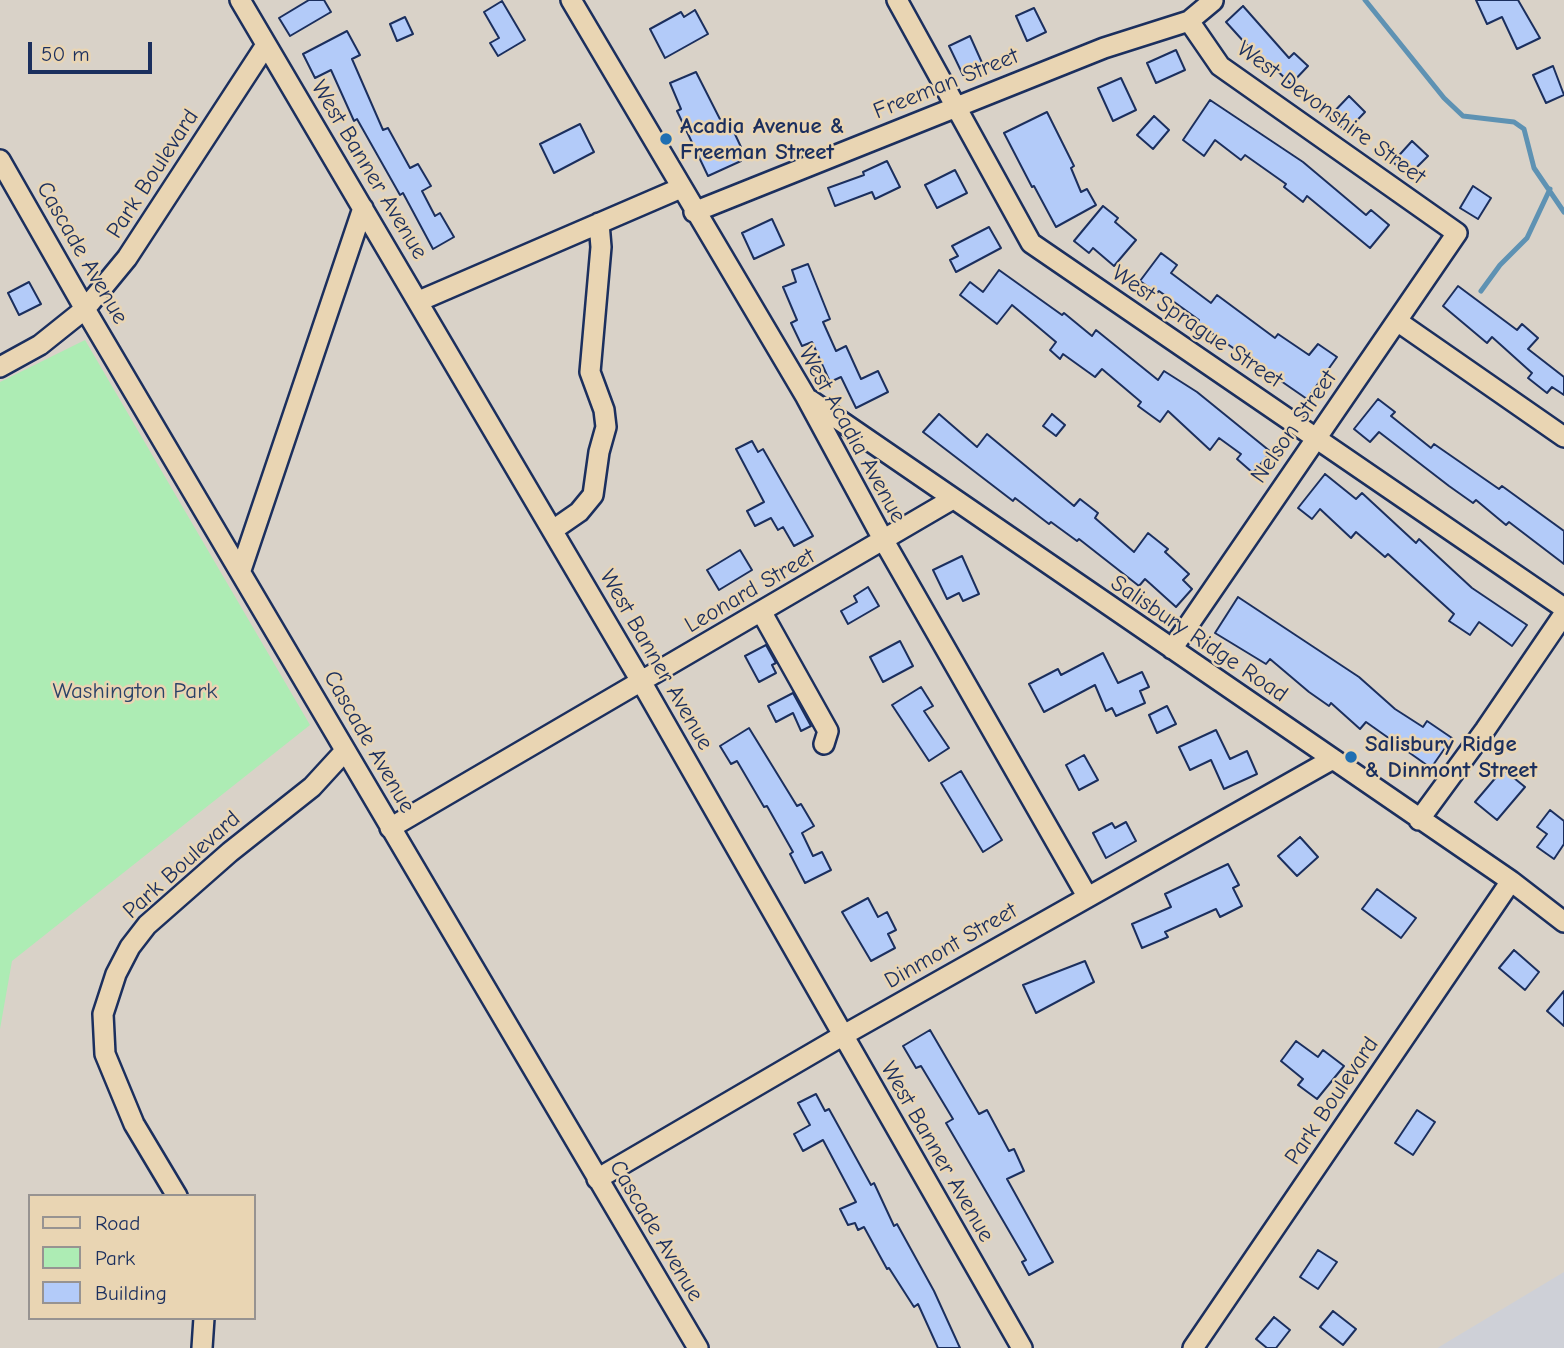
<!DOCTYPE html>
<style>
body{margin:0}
#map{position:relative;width:1564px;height:1348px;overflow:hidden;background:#d9d2c8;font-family:"Comic Neue",sans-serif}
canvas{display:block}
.legend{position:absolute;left:28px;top:1194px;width:228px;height:126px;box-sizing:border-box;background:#e9d5b3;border:2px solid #979391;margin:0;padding:9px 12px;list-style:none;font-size:21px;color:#1b2f5e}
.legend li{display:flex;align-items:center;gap:14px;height:35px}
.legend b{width:35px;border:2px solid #979391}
.scale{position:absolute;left:28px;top:42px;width:124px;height:32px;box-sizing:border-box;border:4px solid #1b2f5e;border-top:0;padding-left:9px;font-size:21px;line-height:24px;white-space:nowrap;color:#1b2f5e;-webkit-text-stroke:5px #e9d5b3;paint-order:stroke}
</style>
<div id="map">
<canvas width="1564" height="1348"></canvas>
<ul class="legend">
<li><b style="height:9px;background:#e9d5b3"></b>Road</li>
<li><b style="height:19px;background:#adecb4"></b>Park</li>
<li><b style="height:19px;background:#b3cbf9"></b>Building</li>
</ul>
<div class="scale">50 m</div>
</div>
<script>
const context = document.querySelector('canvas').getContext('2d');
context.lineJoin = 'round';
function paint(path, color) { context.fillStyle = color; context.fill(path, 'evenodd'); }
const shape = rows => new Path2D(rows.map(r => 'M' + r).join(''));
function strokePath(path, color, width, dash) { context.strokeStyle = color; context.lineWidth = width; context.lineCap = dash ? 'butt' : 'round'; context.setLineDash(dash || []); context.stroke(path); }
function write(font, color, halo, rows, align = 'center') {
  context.font = font + ' "Comic Neue",sans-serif'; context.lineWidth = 5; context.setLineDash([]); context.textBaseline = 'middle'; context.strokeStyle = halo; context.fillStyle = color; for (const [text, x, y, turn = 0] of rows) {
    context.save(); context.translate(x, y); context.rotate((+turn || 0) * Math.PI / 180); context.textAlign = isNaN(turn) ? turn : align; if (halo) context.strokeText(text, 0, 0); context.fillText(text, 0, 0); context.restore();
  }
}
const built = shape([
 [1564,1272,1564,1348,1438,1348,1439,1347]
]);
const green = shape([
 [85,340,310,725,12,961,0,1029,0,382]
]);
const stream = shape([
 [1365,0,1444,98,1463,116,1514,122,1524,129,1534,168,1564,212],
 [1481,291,1500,265,1527,238,1550,189]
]);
const building = shape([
 [309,0,324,0,331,12,290,36,279,18,309,0],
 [1476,0,1518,0,1540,38,1517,49,1502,17,1487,24,1476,0],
 [502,1,525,40,498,56,490,43,499,38,484,12,502,1],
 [1243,6,1289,58,1294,53,1308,66,1291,84,1267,61,1264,64,1226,22,1243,6],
 [1034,8,1046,32,1027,41,1016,16,1034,8],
 [695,10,708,34,665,58,650,29,681,12,684,17,695,10],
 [405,17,413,34,397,41,390,24,405,17],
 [347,31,360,55,352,59,383,130,388,128,410,168,418,164,431,186,422,191,435,216,440,213,454,237,433,249,403,193,400,195,357,119,354,121,331,70,315,78,303,54,347,31],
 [970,36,983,65,963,75,949,46,970,36],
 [1176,50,1185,70,1156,83,1147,63,1176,50],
 [1553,66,1564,95,1546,103,1533,75,1553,66],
 [696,72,727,133,733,130,741,147,736,149,741,161,708,176,677,111,681,109,670,83,696,72],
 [1121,78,1136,110,1113,121,1098,88,1121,78],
 [1349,96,1365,112,1346,132,1330,116,1349,96],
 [1210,100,1303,162,1366,215,1371,210,1389,225,1370,248,1307,196,1303,202,1284,187,1286,184,1245,155,1241,160,1215,140,1204,156,1183,140,1210,100],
 [1047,112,1074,166,1071,168,1081,192,1087,189,1096,205,1056,227,1034,186,1032,187,1004,133,1047,112],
 [1154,116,1169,130,1153,149,1137,135,1154,116],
 [580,124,594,152,554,173,540,144,580,124],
 [1412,141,1428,156,1408,176,1393,162,1412,141],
 [887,161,900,187,875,199,872,192,835,206,828,188,864,175,863,172,887,161],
 [955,170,967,193,937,208,925,185,955,170],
 [1473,186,1491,198,1478,219,1460,208,1473,186],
 [1103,206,1118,218,1115,222,1136,240,1114,266,1093,248,1089,253,1074,241,1103,206],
 [772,219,784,245,754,259,742,233,772,219],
 [989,227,1001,248,956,272,950,260,958,256,952,246,989,227],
 [1161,253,1177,265,1171,273,1211,303,1217,295,1275,338,1278,334,1309,355,1318,344,1337,357,1307,399,1197,323,1199,320,1159,291,1157,293,1140,281,1161,253],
 [808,264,830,319,823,322,836,351,846,346,861,379,878,371,888,392,856,408,841,377,830,382,812,342,802,346,791,323,797,320,783,287,796,282,792,270,808,264],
 [999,270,1062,315,1064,313,1092,336,1096,330,1158,380,1164,371,1197,392,1271,452,1253,473,1237,459,1241,454,1219,438,1210,450,1168,411,1160,422,1138,406,1141,402,1102,369,1095,377,1063,354,1060,359,1050,350,1056,342,1012,305,997,324,960,295,970,282,983,292,999,270],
 [29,282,41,304,19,315,8,293,29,282],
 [1458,286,1517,330,1522,324,1538,338,1528,349,1564,377,1564,395,1552,387,1547,393,1528,378,1532,373,1492,337,1487,343,1443,306,1458,286],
 [1378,399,1395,412,1391,416,1431,448,1434,444,1499,489,1502,486,1564,531,1564,564,1509,522,1506,525,1476,500,1473,503,1449,486,1379,432,1370,442,1354,429,1378,399],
 [939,414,977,447,987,434,1074,506,1080,499,1098,513,1095,518,1134,552,1148,533,1168,549,1165,552,1189,574,1183,580,1192,589,1176,607,1145,579,1139,586,1079,539,1077,541,1051,522,1049,524,1015,498,1013,501,923,432,939,414],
 [1052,414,1065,425,1056,436,1043,426,1052,414],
 [752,441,758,452,763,449,813,536,794,546,783,527,778,530,771,518,755,526,747,511,764,502,736,449,752,441],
 [1325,474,1356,499,1362,493,1416,543,1419,539,1472,588,1527,625,1512,646,1479,622,1470,635,1449,621,1454,614,1388,554,1385,557,1356,532,1351,538,1320,509,1312,519,1298,508,1325,474],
 [740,550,752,570,719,590,707,570,740,550],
 [962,556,979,594,963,601,959,593,947,599,933,570,962,556],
 [868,587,879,606,848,624,841,611,857,602,854,596,868,587],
 [1238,597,1359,677,1395,709,1423,727,1427,721,1452,738,1431,768,1366,722,1360,729,1331,703,1329,706,1309,692,1270,659,1266,664,1215,633,1238,597],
 [900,641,913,666,883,682,870,657,900,641],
 [766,645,776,663,772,665,776,673,759,682,745,656,766,645],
 [1103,653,1118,683,1142,672,1149,687,1140,691,1145,703,1116,716,1112,708,1106,711,1095,685,1044,712,1029,684,1058,669,1061,675,1103,653],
 [921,687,933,706,924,711,949,748,929,761,892,705,921,687],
 [793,693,811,726,801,731,793,713,776,722,768,706,793,693],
 [1167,706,1176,724,1157,733,1149,715,1167,706],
 [749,728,797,806,801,804,814,826,802,833,813,856,822,852,831,870,805,883,790,854,793,852,767,806,764,807,737,761,731,764,720,746,749,728],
 [1216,730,1230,759,1247,751,1257,774,1224,789,1211,760,1190,770,1179,747,1216,730],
 [1084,755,1098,780,1079,790,1066,765,1084,755],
 [1503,769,1525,787,1497,820,1475,802,1503,769],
 [961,771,1002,840,983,852,941,783,961,771],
 [1550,810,1564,821,1564,844,1554,859,1537,847,1547,834,1537,827,1550,810],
 [1126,822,1136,841,1106,858,1093,833,1112,823,1115,828,1126,822],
 [1300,837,1318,857,1297,876,1278,856,1300,837],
 [1228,864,1239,885,1233,888,1242,906,1220,917,1216,909,1165,932,1168,937,1142,948,1132,924,1171,907,1165,894,1228,864],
 [1377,889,1416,918,1401,938,1362,909,1377,889],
 [868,898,878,917,887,912,896,930,888,934,895,948,871,961,842,912,868,898],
 [1514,950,1539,972,1525,990,1499,968,1514,950],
 [1085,961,1094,982,1036,1013,1023,985,1085,961],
 [1564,991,1564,1026,1547,1011,1564,991],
 [930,1030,979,1114,987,1110,1009,1151,1014,1149,1024,1171,1007,1179,1053,1262,1029,1275,1022,1262,1026,1260,946,1123,953,1119,921,1066,916,1068,903,1046,930,1030],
 [1296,1041,1318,1057,1323,1050,1344,1066,1317,1099,1298,1085,1303,1079,1281,1061,1296,1041],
 [816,1094,825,1111,829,1109,871,1185,874,1183,894,1226,897,1224,934,1291,960,1348,938,1348,918,1304,914,1307,889,1268,887,1269,864,1227,858,1230,855,1223,848,1225,840,1209,856,1202,823,1140,803,1151,794,1134,810,1125,798,1103,816,1094],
 [1417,1110,1435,1122,1413,1155,1395,1143,1417,1110],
 [1318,1250,1337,1262,1318,1289,1300,1277,1318,1250],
 [1333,1311,1356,1329,1343,1345,1320,1327,1333,1311],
 [1274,1317,1290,1330,1276,1348,1267,1348,1256,1339,1274,1317]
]);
const minor = shape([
 [240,0,642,683,1022,1348],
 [571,0,806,397,884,541,1087,896],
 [897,0,1031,243,1564,608],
 [0,160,85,309,698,1348],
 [694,212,1104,48,1189,21,1213,1],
 [419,301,681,188],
 [1397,321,1564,437],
 [0,367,40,345,85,309,127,258,266,45],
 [810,400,1511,881,1564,922],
 [553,530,579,512,593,495,599,452,606,427,604,410,590,372,601,247,599,223],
 [241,570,363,208],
 [762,613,828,731,824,744],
 [1172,649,1457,233,1220,66,1189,21],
 [1419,820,1485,730,1564,614],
 [390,828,951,500],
 [597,1179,842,1036,1331,760],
 [177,1196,134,1124,105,1054,103,1014,116,974,130,947,147,925,230,852,312,787,345,751],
 [202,1348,204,1318],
 [1193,1348,1511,881]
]);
const markers = [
 [666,139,7,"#1f6fb2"],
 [1351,757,7,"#1f6fb2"]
];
const streetNames = [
 ["Freeman Street",946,84,-22],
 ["West Devonshire Street",1331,113,36],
 ["West Banner Avenue",369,170,59],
 ["Park Boulevard",153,174,-57],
 ["Cascade Avenue",82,253,60],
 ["West Sprague Street",1197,327,34],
 ["Nelson Street",1294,427,-55],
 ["West Acadia Avenue",852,435,61],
 ["Leonard Street",750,591,-30],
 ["Salisbury Ridge Road",1199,639,34],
 ["West Banner Avenue",656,660,60],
 ["Cascade Avenue",369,742,60],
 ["Park Boulevard",182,865,-42],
 ["Dinmont Street",951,946,-30],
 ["Park Boulevard",1332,1101,-56],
 ["West Banner Avenue",937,1152,60],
 ["Cascade Avenue",656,1231,59]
];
const poiNames = [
 ["Acadia Avenue &",680,126],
 ["Freeman Street",680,152],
 ["Salisbury Ridge",1365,744],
 ["& Dinmont Street",1365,770]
];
const parkNames = [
 ["Washington Park",135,691]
];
paint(built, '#ced0d7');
paint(green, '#adecb4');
strokePath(stream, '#5e92b3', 5);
paint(building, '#b3cbf9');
strokePath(building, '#1b2f5e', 2);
strokePath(minor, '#1b2f5e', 24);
strokePath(minor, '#e9d5b3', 19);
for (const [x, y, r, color] of markers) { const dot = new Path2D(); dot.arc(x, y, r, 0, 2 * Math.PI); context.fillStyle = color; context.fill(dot); strokePath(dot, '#e9d5b3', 2.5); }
write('23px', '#1b2f5e', '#e9d5b3', streetNames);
write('bold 23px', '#1b2f5e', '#e9d5b3', poiNames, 'left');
write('23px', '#2a4267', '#e9d5b3', parkNames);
</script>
